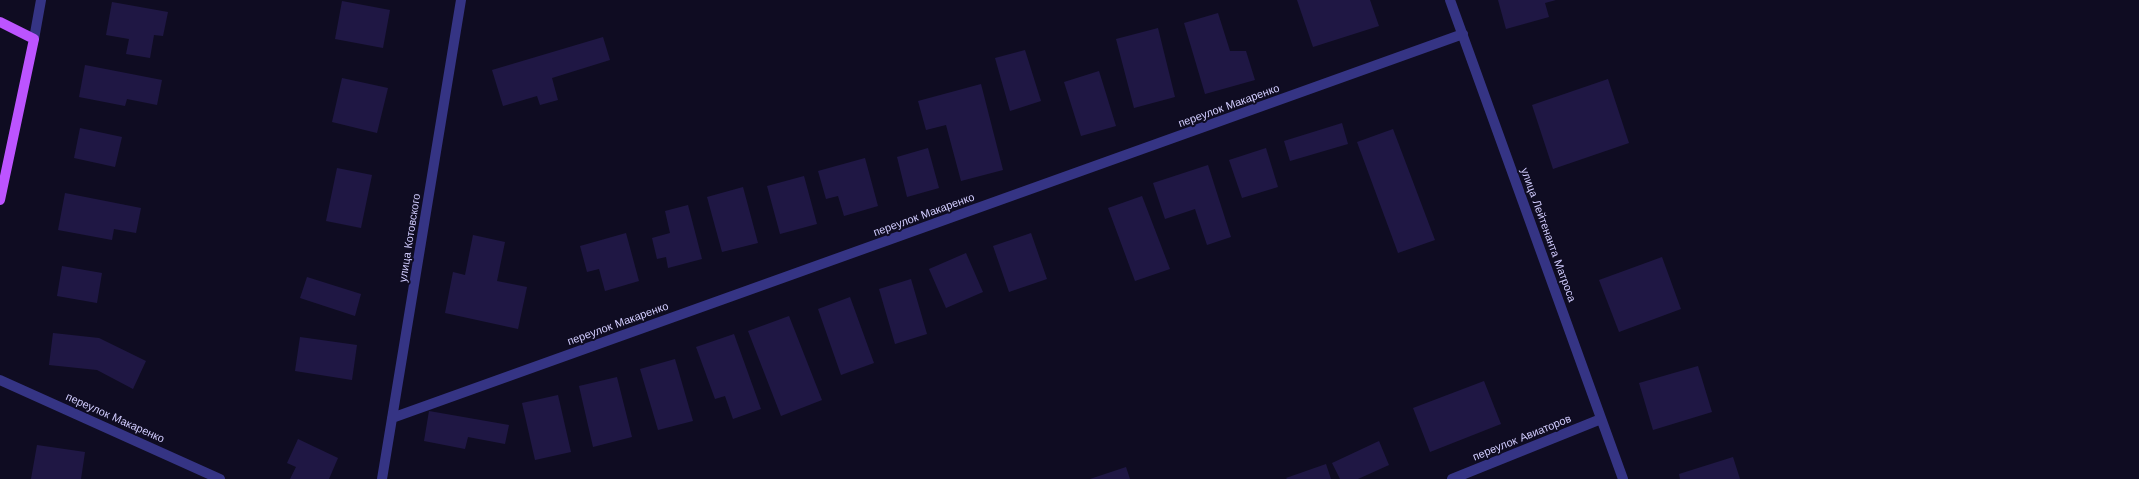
<!DOCTYPE html>
<meta charset="utf-8">
<style>
body{margin:0}
canvas{display:block;background:#0f0c22}
</style>
<canvas width="2139" height="479"></canvas>
<script>
const context = document.querySelector('canvas').getContext('2d');
context.lineJoin = 'round';
function paint(path, color) { context.fillStyle = color; context.fill(path, 'evenodd'); }
const shape = rows => new Path2D(rows.map(r => 'M' + r).join(''));
function strokePath(path, color, width, dash) { context.strokeStyle = color; context.lineWidth = width; context.lineCap = dash ? 'butt' : 'round'; context.setLineDash(dash || []); context.stroke(path); }
function write(font, color, halo, rows, align = 'center') {
  context.font = font + ' "Work Sans",sans-serif'; context.lineWidth = 4; context.setLineDash([]); context.textBaseline = 'middle'; context.strokeStyle = halo; context.fillStyle = color; for (const [text, x, y, turn = 0] of rows) {
    context.save(); context.translate(x, y); context.rotate((+turn || 0) * Math.PI / 180); context.textAlign = isNaN(turn) ? turn : align; if (halo) context.strokeText(text, 0, 0); context.fillText(text, 0, 0); context.restore();
  }
}
const building = shape([
 [1297,0,1370,0,1379,26,1313,47],
 [1498,0,1556,0,1545,3,1549,17,1506,29],
 [342,1,390,10,383,48,335,39],
 [112,2,168,12,163,36,154,35,150,58,126,54,129,39,106,35],
 [1218,13,1230,51,1246,51,1255,80,1205,94,1184,23],
 [1158,28,1175,97,1134,108,1116,39],
 [603,37,610,60,552,78,558,100,540,105,537,96,503,106,492,70],
 [1025,50,1041,101,1010,111,995,58],
 [85,65,162,80,157,105,127,99,125,106,79,97],
 [1099,71,1116,126,1081,136,1064,82],
 [342,78,388,88,377,133,332,122],
 [1608,79,1629,143,1553,169,1532,105],
 [981,84,1003,170,961,181,946,125,926,130,918,101],
 [1342,123,1348,144,1290,161,1284,141],
 [80,128,122,137,115,167,74,158],
 [1393,129,1435,240,1398,253,1357,142],
 [928,148,939,188,907,197,897,157],
 [1266,148,1278,187,1242,198,1229,160],
 [865,158,878,206,844,216,838,196,826,199,818,171],
 [1208,165,1231,237,1207,245,1195,209,1165,219,1153,183],
 [337,168,372,175,361,228,326,221],
 [804,176,817,224,780,234,767,186],
 [743,187,758,243,722,252,707,197],
 [65,193,141,208,136,233,114,229,112,240,58,230],
 [1142,196,1170,269,1135,281,1108,208],
 [688,205,702,259,668,268,666,257,657,259,652,238,670,233,665,211],
 [626,233,639,281,605,291,599,269,587,272,580,246],
 [1031,233,1047,279,1009,292,993,246],
 [473,235,505,242,497,281,527,287,518,329,445,313,453,272,465,275],
 [966,253,983,292,946,308,929,269],
 [1662,257,1681,309,1619,332,1599,280],
 [62,266,102,273,97,303,57,296],
 [307,277,361,294,355,316,300,298],
 [911,279,927,334,895,344,879,289],
 [850,297,874,363,841,375,818,309],
 [789,316,822,400,781,416,748,331],
 [53,333,99,338,146,361,133,389,97,370,49,365],
 [734,334,761,409,733,419,725,396,715,399,696,347],
 [300,337,357,345,352,380,295,371],
 [675,359,693,421,658,430,640,369],
 [1698,366,1712,412,1653,430,1639,383],
 [617,377,632,437,593,447,579,386],
 [1484,381,1501,424,1430,452,1413,408],
 [558,395,571,452,535,460,522,403],
 [429,411,509,425,505,444,468,437,465,449,424,441],
 [298,439,338,458,329,479,290,479,296,467,287,463],
 [1379,441,1389,465,1358,479,1340,479,1332,463],
 [37,445,85,452,81,479,31,479],
 [1733,457,1740,479,1680,479,1679,474],
 [1326,464,1331,479,1287,479,1286,478],
 [1126,467,1130,479,1090,479]
]);
const minor = shape([
 [1450,0,1623,479],
 [34,39,41,0],
 [0,380,220,479],
 [392,418,1463,34],
 [382,479,461,0],
 [1452,479,1601,419]
]);
const major = shape([
 [0,22,34,39,0,200]
]);
const streetNames = [
 ["переулок Макаренко",1229,106,-20],
 ["переулок Макаренко",924,215,-20],
 ["улица Лейтенанта Матроса",1548,235,70],
 ["улица Котовского",410,238,-81],
 ["переулок Макаренко",618,324,-20],
 ["переулок Макаренко",115,418,24],
 ["переулок Авиаторов",1522,438,-22]
];
paint(building, '#1f1744');
strokePath(minor, '#353484', 10);
strokePath(major, '#bc54ff', 10);
write('11px', '#d2cdff', '#0f0c22', streetNames);
</script>
